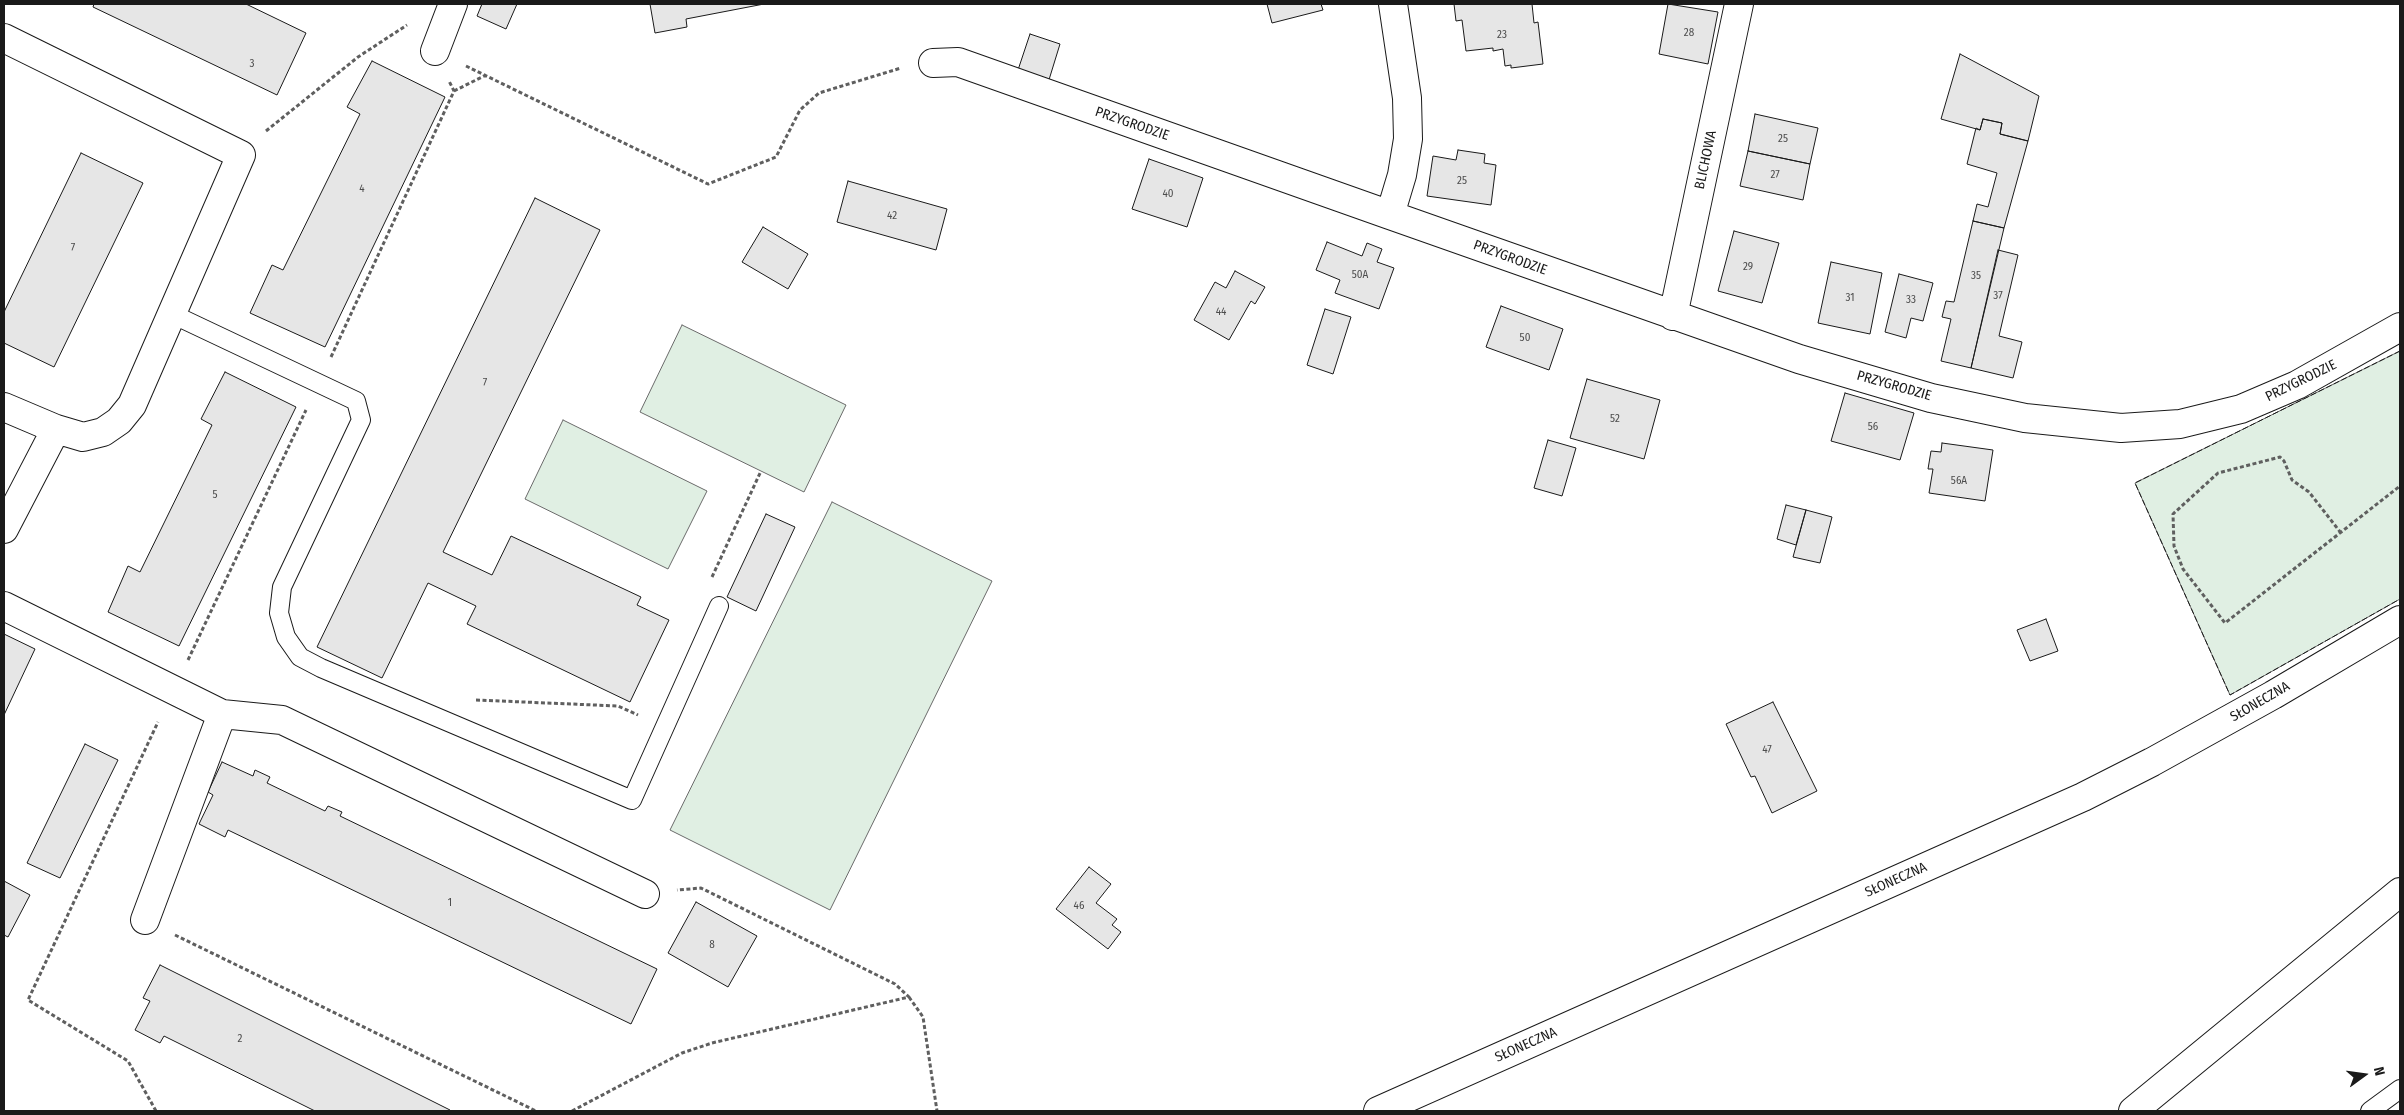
<!DOCTYPE html>
<meta charset="utf-8">
<style>
body{margin:0}
#map{position:relative;width:2404px;height:1115px;overflow:hidden;background:#fff;font-family:"Fira Sans Condensed",sans-serif}
canvas{display:block}
.frame{position:absolute;inset:0;border:5px solid #1a1a1a;pointer-events:none}
.north{position:absolute;left:2339px;top:1050px;width:50px;height:50px;-webkit-text-stroke:4px #fff;paint-order:stroke;rotate:76deg;font-size:14px;font-weight:700;line-height:20px;text-align:center;color:#1a1a1a}
.north::after{content:'';display:block;margin:auto;width:18px;height:22px;background:#1a1a1a;clip-path:polygon(50% 0,100% 100%,50% 72%,0 100%)}
</style>
<div id="map">
<canvas width="2404" height="1115"></canvas>
<div class="frame"></div>
<div class="north">N</div>
</div>
<script>
const context = document.querySelector('canvas').getContext('2d');
context.lineJoin = 'round';
function paint(path, color) { context.fillStyle = color; context.fill(path, 'evenodd'); }
const shape = rows => new Path2D(rows.map(r => 'M' + r).join(''));
function strokePath(path, color, width, dash) { context.strokeStyle = color; context.lineWidth = width; context.lineCap = dash ? 'butt' : 'round'; context.setLineDash(dash || []); context.stroke(path); }
function write(font, color, halo, rows, align = 'center') {
  context.font = font + ' "Fira Sans Condensed",sans-serif'; context.lineWidth = 4; context.setLineDash([]); context.textBaseline = 'middle'; context.strokeStyle = halo; context.fillStyle = color; for (const [text, x, y, turn = 0] of rows) {
    context.save(); context.translate(x, y); context.rotate((+turn || 0) * Math.PI / 180); context.textAlign = isNaN(turn) ? turn : align; if (halo) context.strokeText(text, 0, 0); context.fillText(text, 0, 0); context.restore();
  }
}
const green = shape([
 [682,325,846,405,804,492,640,412,682,325],
 [2400,351,2400,599,2230,695,2135,483,2400,351],
 [563,420,707,491,668,569,525,499,563,420],
 [832,502,992,581,830,910,670,830,832,502]
]);
const building = shape([
 [94,4,246,4,306,33,277,95,93,7,94,4],
 [482,4,517,4,506,29,477,16,482,4],
 [650,4,764,4,686,19,687,27,655,33,650,4],
 [1267,4,1321,4,1323,10,1272,23,1267,4],
 [1454,4,1532,4,1534,23,1538,22,1543,64,1511,68,1511,65,1505,66,1503,49,1493,51,1493,48,1466,51,1462,20,1456,21,1454,4],
 [1668,4,1718,12,1708,64,1659,54,1668,4],
 [1030,34,1060,44,1048,83,1017,73,1030,34],
 [1960,54,2039,96,2028,141,2000,134,2002,123,1983,119,1980,130,1941,119,1960,54],
 [372,61,445,97,325,347,250,313,272,265,283,270,360,114,347,107,372,61],
 [1755,114,1818,128,1810,164,1748,151,1755,114],
 [1983,119,2002,123,2000,134,2028,141,2004,228,1973,221,1977,204,1988,207,1997,173,1967,164,1976,128,1980,130,1983,119],
 [1458,150,1485,154,1484,163,1496,165,1491,205,1427,196,1433,156,1456,160,1458,150],
 [1748,151,1810,164,1803,200,1740,186,1748,151],
 [81,153,143,183,54,367,4,343,4,312,81,153],
 [1149,159,1203,178,1187,227,1132,209,1149,159],
 [848,181,947,209,936,250,837,222,848,181],
 [535,198,600,230,443,552,492,575,511,536,641,597,637,605,669,620,630,702,467,624,476,606,428,583,382,678,317,647,535,198],
 [1973,221,2004,228,1971,368,1941,361,1951,319,1942,317,1946,301,1954,302,1973,221],
 [763,227,808,254,788,289,742,262,763,227],
 [1734,231,1779,243,1762,303,1718,291,1734,231],
 [1327,242,1362,256,1367,243,1382,249,1377,262,1394,268,1379,309,1335,293,1340,280,1316,270,1327,242],
 [1998,250,2018,255,1999,336,2022,342,2013,378,1971,368,1998,250],
 [1831,262,1882,273,1870,334,1818,323,1831,262],
 [1235,271,1265,287,1255,304,1251,301,1229,340,1194,320,1215,282,1226,288,1235,271],
 [1899,274,1933,283,1923,321,1911,318,1906,338,1885,332,1899,274],
 [1501,306,1563,329,1549,370,1486,347,1501,306],
 [1325,309,1351,317,1333,374,1307,365,1325,309],
 [225,372,296,407,179,646,108,612,128,566,140,572,212,425,201,419,225,372],
 [1587,379,1660,400,1644,459,1570,438,1587,379],
 [1845,393,1914,413,1900,460,1831,441,1845,393],
 [1548,440,1576,448,1562,496,1534,488,1548,440],
 [1942,443,1993,450,1985,501,1929,493,1933,469,1928,469,1931,451,1941,452,1942,443],
 [1786,505,1806,510,1796,545,1777,539,1786,505],
 [1806,510,1832,517,1820,563,1793,557,1806,510],
 [766,514,795,527,756,611,727,597,766,514],
 [2046,619,2058,651,2030,661,2017,630,2046,619],
 [4,634,35,649,4,715,4,634],
 [1773,702,1817,791,1772,813,1755,776,1751,777,1726,724,1773,702],
 [85,744,118,760,60,878,27,863,85,744],
 [222,762,253,776,255,770,270,777,267,783,325,811,328,806,342,812,340,816,657,969,631,1024,228,830,225,837,199,824,213,795,208,792,222,762],
 [1089,867,1111,884,1096,903,1117,919,1112,925,1121,932,1108,949,1056,909,1089,867],
 [4,881,30,895,8,937,4,935,4,881],
 [696,902,757,936,728,987,668,953,696,902],
 [160,965,450,1110,450,1111,315,1111,164,1036,160,1043,135,1030,150,1001,143,998,160,965]
]);
const path = shape([
 [466,66,708,184,776,157,800,110,819,93,901,68],
 [454,91,486,75],
 [266,131,358,57,407,25],
 [331,357,454,91,449,81],
 [2341,533,2309,492,2292,480,2284,461,2280,457,2218,473,2173,514,2174,546,2183,569,2225,623,2400,486],
 [712,577,761,471],
 [188,660,306,410],
 [476,700,618,706,638,715],
 [175,935,536,1111],
 [909,997,923,1017,937,1111],
 [156,1111,128,1061,28,1000,158,722],
 [572,1111,682,1053,712,1043,909,997,895,984,701,888,677,890]
]);
const lane = shape([
 [172,314,356,401,361,420,282,587,279,613,286,637,300,657,321,668,632,800,719,606],
 [2370,1111,2400,1089]
]);
const street = shape([
 [1393,4,1407,98,1408,139,1402,175,1390,215,1799,359,1931,398,2025,418,2121,428,2180,424,2241,409,2297,385,2400,327],
 [4,38,241,155,132,405,119,421,103,432,83,437,56,429,4,407],
 [435,51,453,4],
 [933,63,958,62,1390,215],
 [1673,316,1739,4],
 [4,529,56,429],
 [4,606,222,714,282,720,645,894],
 [145,920,222,714],
 [1378,1111,2083,797,2152,762,2273,695,2400,620]
]);
const primary = shape([
 [2133,1111,2400,892]
]);
const fence = shape([
 [2400,351,2135,483,2230,695,2400,599]
]);
const numberNames = [
 ["28",1689,33],
 ["23",1502,35],
 ["3",252,64],
 ["25",1783,139],
 ["27",1775,175],
 ["25",1462,181],
 ["4",362,189],
 ["40",1168,194],
 ["42",892,216],
 ["7",73,248],
 ["29",1748,267],
 ["50A",1360,275],
 ["35",1976,276],
 ["37",1998,296],
 ["31",1850,298],
 ["33",1911,300],
 ["44",1221,312],
 ["50",1525,338],
 ["7",485,383],
 ["52",1615,419],
 ["56",1873,427],
 ["56A",1959,481],
 ["5",215,495],
 ["47",1767,750],
 ["1",450,903],
 ["46",1079,906],
 ["8",712,945],
 ["2",240,1039]
];
const streetNames = [
 ["PRZYGRODZIE",1132,124,19],
 ["BLICHOWA",1706,160,-78],
 ["PRZYGRODZIE",1510,258,20],
 ["PRZYGRODZIE",2301,381,-26],
 ["PRZYGRODZIE",1894,386,16],
 ["SŁONECZNA",2260,702,-30],
 ["SŁONECZNA",1896,880,-24],
 ["SŁONECZNA",1526,1045,-24]
];
paint(green, '#e0efe3');
strokePath(green, '#6a6a6a', 1);
paint(building, '#e6e6e6');
strokePath(building, '#1a1a1a', 1);
strokePath(lane, '#1a1a1a', 20);
strokePath(street, '#1a1a1a', 30);
strokePath(primary, '#1a1a1a', 30);
strokePath(path, '#5f5f5f', 3, [4, 2.5]);
strokePath(lane, '#fff', 18);
strokePath(street, '#fff', 28);
strokePath(primary, '#fff', 28);
strokePath(fence, '#1a1a1a', 1, [6, 2.5]);
write('11px', '#4d4d4d', null, numberNames);
write('14px', '#1a1a1a', '#fff', streetNames);
</script>
